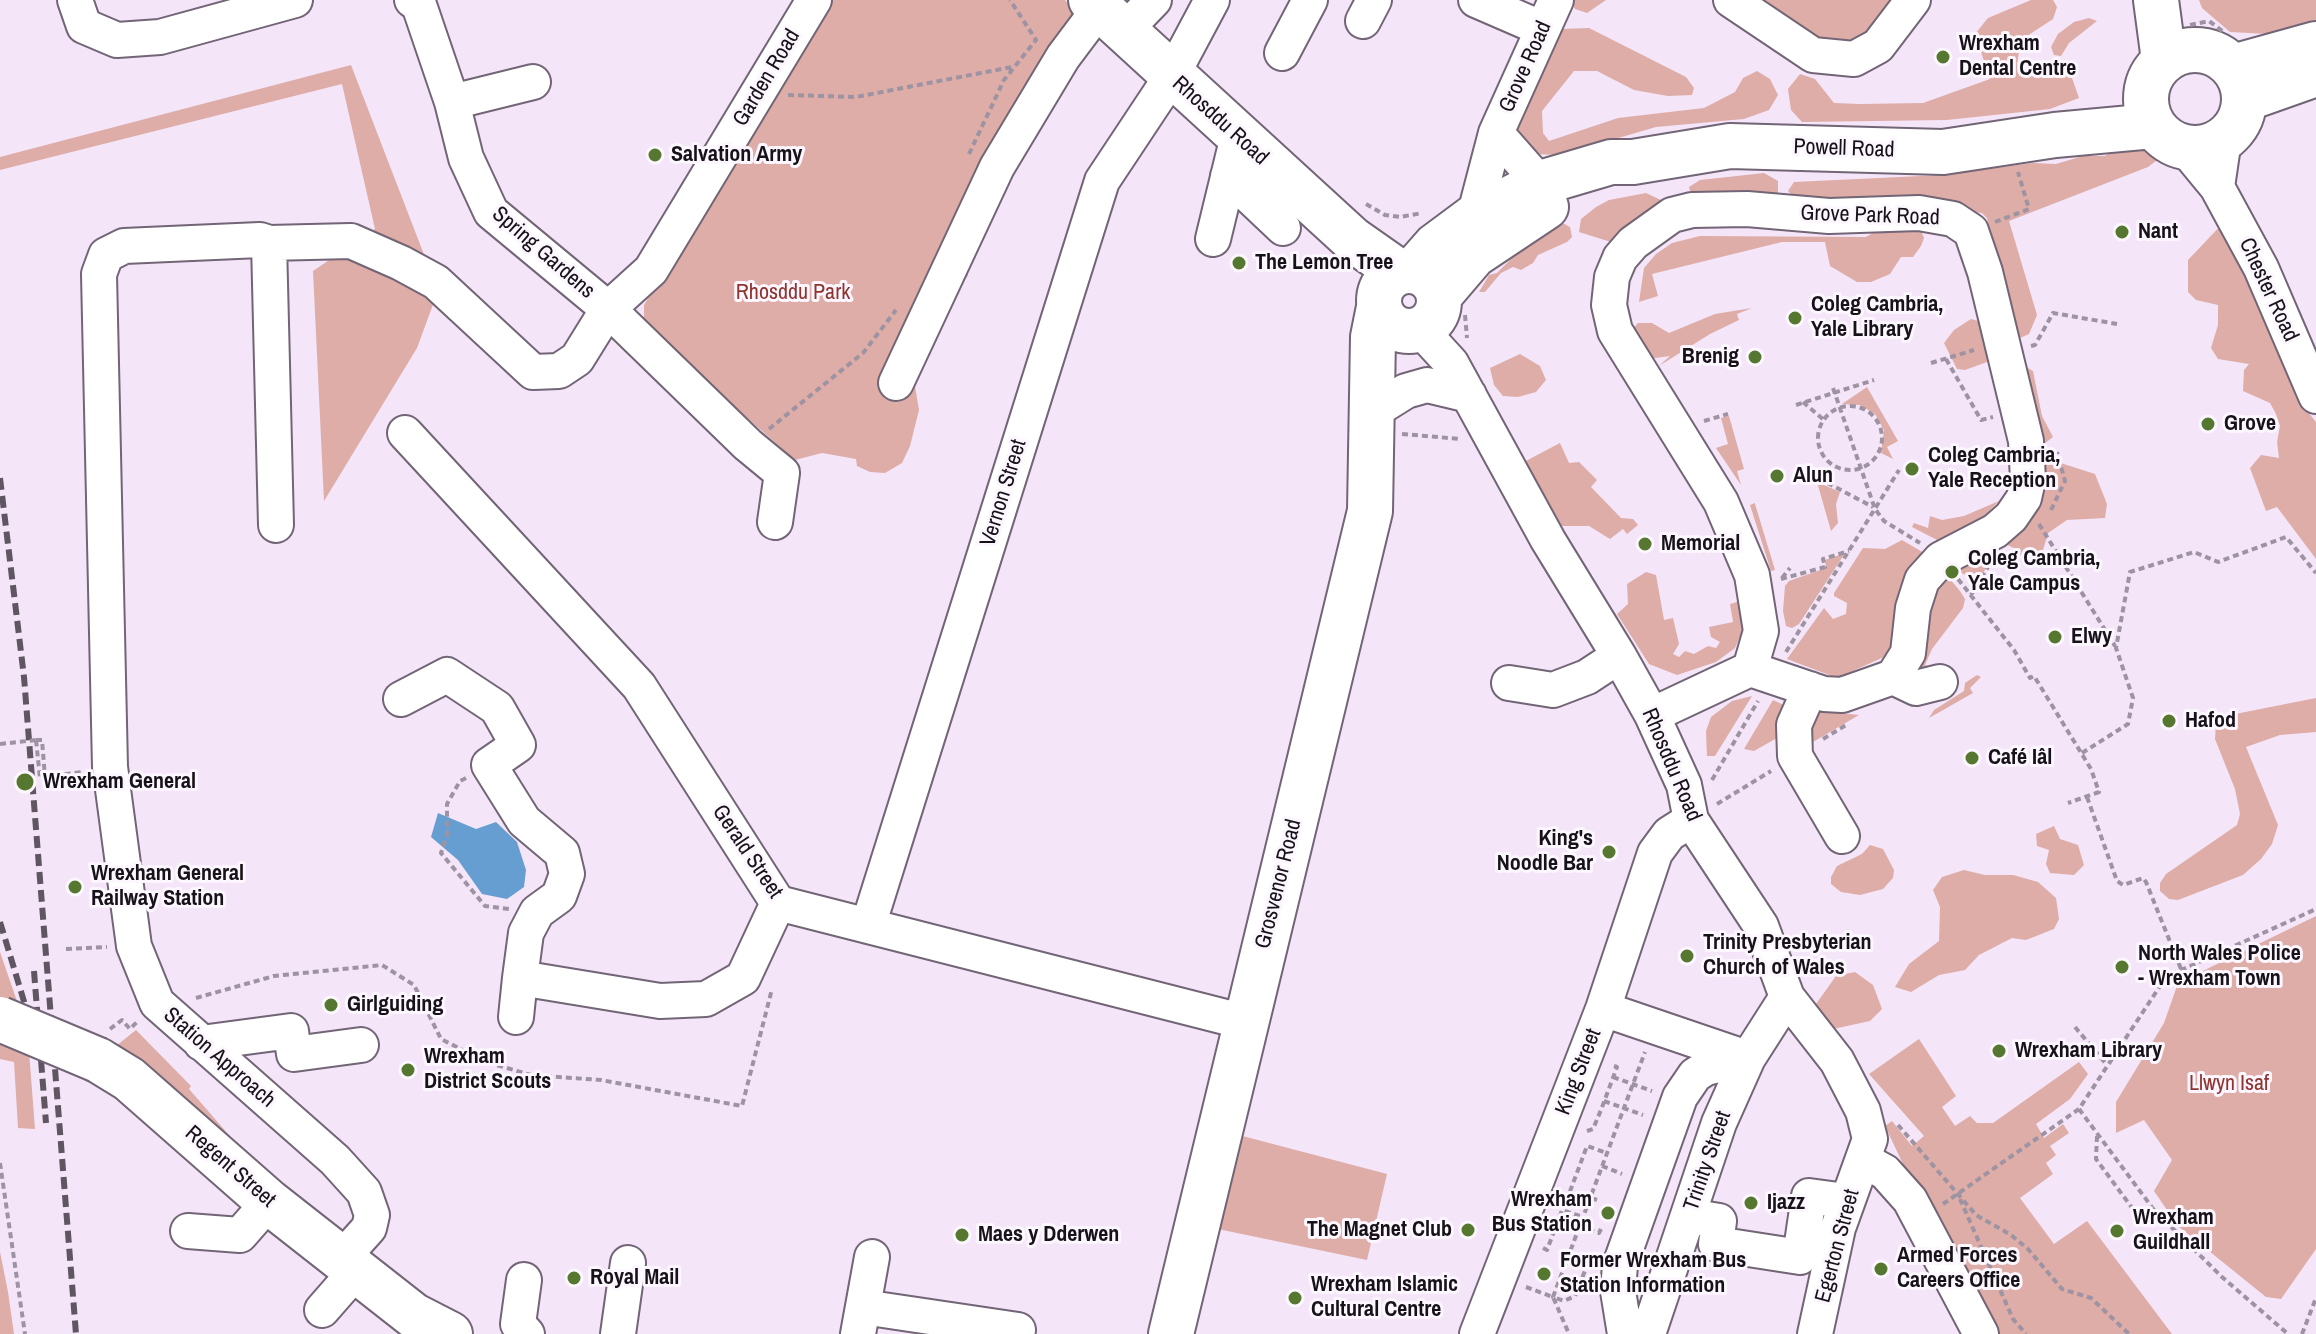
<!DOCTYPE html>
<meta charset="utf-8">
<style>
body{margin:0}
canvas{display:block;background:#f4e5f9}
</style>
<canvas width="2316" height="1334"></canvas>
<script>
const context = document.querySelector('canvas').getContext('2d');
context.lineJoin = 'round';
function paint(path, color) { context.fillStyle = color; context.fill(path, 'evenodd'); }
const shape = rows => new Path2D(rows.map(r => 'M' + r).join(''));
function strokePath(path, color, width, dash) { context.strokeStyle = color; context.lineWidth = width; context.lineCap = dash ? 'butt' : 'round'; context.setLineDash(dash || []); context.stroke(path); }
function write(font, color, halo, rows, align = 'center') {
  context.font = font + ' "Archivo Narrow",sans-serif'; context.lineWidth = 6; context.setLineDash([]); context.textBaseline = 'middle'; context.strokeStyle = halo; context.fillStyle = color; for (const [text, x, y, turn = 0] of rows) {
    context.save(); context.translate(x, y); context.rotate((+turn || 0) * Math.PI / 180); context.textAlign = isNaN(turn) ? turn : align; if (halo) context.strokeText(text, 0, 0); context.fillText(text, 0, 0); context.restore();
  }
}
const green = shape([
 [830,0,1065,0,1080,16,968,252,968,275,957,293,937,308,912,368,919,410,910,446,902,463,885,473,870,472,857,466,856,459,822,453,795,460,644,327,644,305],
 [1569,0,1606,0,1587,13,1575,9],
 [1761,0,1906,0,1860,47,1820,44],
 [2031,0,2053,0,2057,7,2053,19,2021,40,2017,64,2021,69,2041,67,2072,78,2079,98,2050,109,1947,120,1802,122,1791,110,1788,89,1800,74,1815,79,1834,103,1859,104,1923,103,1990,79,1975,34,1988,18],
 [2199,0,2316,0,2316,21,2268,34,2230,32,2202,8],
 [2089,18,2097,21,2069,43,2061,56,2054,55,2051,47,2058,34,2074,22],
 [1589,28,1686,77,1694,88,1692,95,1668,96,1634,90,1597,71,1574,71,1542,111,1543,133,1549,141,1618,118,1704,108,1735,92,1743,78,1757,71,1770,79,1778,95,1769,110,1744,119,1656,127,1560,155,1532,154,1511,133,1560,29],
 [351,65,438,291,417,348,324,501,313,271,375,229,342,84,0,170,0,157],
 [2140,141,2160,158,2148,167,2009,221,2037,315,2029,334,2020,338,2008,337,1987,218,1982,213,1794,197,1788,191,1794,182,1942,175,2033,163,2056,164,2083,156,2105,156,2123,143],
 [1764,173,1778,181,1778,193,1773,198,1712,194,1690,191,1689,187,1700,180],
 [1646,193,1663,201,1628,231,1617,232,1618,238,1611,242,1579,232,1581,219,1596,207,1609,200],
 [1913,211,1924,238,1921,246,1913,257,1901,257,1890,274,1871,282,1857,282,1830,266,1825,242,1782,242,1652,274,1658,296,1639,302,1644,268,1656,254,1672,243,1700,236,1866,237],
 [1559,221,1570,227,1572,237,1567,242,1538,255,1533,263,1521,270,1513,267,1501,273,1485,292,1479,292,1489,275,1497,273,1521,249,1529,247],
 [2225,221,2236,235,2233,253,2242,263,2300,388,2299,401,2316,422,2316,559,2277,507,2266,511,2250,468,2261,455,2279,458,2277,442,2280,426,2276,414,2270,403,2243,391,2244,370,2249,364,2218,359,2211,348,2218,325,2218,305,2196,300,2188,292,2188,260],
 [1752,308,1737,314,1739,320,1710,334,1659,366,1670,356,1648,359,1628,334,1638,323,1652,323,1669,333,1715,314],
 [1971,319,1985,323,1998,358,1965,370,1957,369,1944,343,1954,330],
 [1520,354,1540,366,1546,380,1536,392,1518,397,1503,396,1494,385,1490,368],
 [2026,367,2033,371,2042,416,2053,437,2040,447,2018,371],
 [1867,387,1898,441,1887,447,1893,459,1881,453,1884,430,1875,414,1860,405,1842,404],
 [1729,416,1744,469,1737,471,1741,485,1716,448,1728,444,1721,418],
 [1560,443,1569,463,1579,462,1597,480,1591,487,1621,518,1633,519,1638,525,1627,534,1623,529,1610,539,1589,526,1560,526,1556,523,1522,463],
 [2045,458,2095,474,2107,504,2105,518,2067,520,2048,533,2043,550,2024,561,2018,550,2003,543,2033,459],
 [1817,482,1840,492,1836,504,1838,523,1831,531],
 [1999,501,1978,522,1939,541,1912,527,1914,523,1928,528,1930,516,1942,520,1964,516],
 [1755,503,1755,504,1775,570,1771,571,1750,505],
 [1902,540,1924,553,1896,604,1892,643,1884,657,1837,678,1787,659,1824,608,1833,619,1846,614,1847,603,1834,596,1834,593,1863,548,1885,549],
 [1845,553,1799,624,1792,628,1786,626,1783,611,1785,586,1789,581,1826,568,1825,560],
 [1999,553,1976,581,1958,571,1976,562],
 [1646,572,1656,575,1664,620,1673,618,1679,644,1673,654,1679,657,1685,651,1694,654,1708,646,1716,648,1720,642,1711,637,1709,627,1733,622,1730,604,1740,601,1742,632,1735,648,1716,662,1677,675,1649,664,1617,614,1628,604,1627,584],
 [1945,573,1960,591,1965,599,1963,608,1932,649,1925,665,1934,668,1916,672,1925,612],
 [1977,675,1981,677,1970,688,1973,693,1929,718,1934,710,1964,691,1965,683],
 [1752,696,1715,756,1707,756,1706,731,1711,717,1732,701],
 [2316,698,2316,732,2280,735,2246,747,2278,825,2272,844,2261,859,2243,875,2178,900,2169,899,2160,891,2160,883,2166,874,2237,825,2240,814,2235,789,2215,739,2216,724,2225,716],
 [1773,700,1788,707,1779,722,1777,738,1754,751,1744,749],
 [1820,711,1859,715,1801,749,1813,713],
 [2054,826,2060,839,2078,845,2084,865,2074,875,2050,873,2046,864,2049,850,2037,846,2036,834],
 [1870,845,1883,849,1894,870,1893,878,1883,889,1860,895,1841,892,1831,884,1831,877,1837,866,1862,854],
 [1964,870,1985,875,2013,875,2038,882,2056,898,2059,919,2054,929,2026,940,2012,938,1979,955,1965,970,1939,975,1911,992,1895,987,1909,964,1939,941,1940,907,1933,890,1942,877],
 [2316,916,2316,1249,2281,1299,2266,1297,2178,1226,2154,1191,2172,1160,2144,1120,2116,1133,2116,1102,2164,1023,2178,983],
 [0,952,19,1007,0,1000],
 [1855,972,1873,985,1882,1009,1870,1021,1833,1029,1811,1011,1836,976],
 [136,1030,191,1086,189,1089,287,1202,111,1050],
 [0,1037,29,1051,35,1129,18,1128,14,1062,0,1059],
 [1919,1039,1956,1096,1942,1107,1955,1126,1970,1116,1977,1123,1993,1123,2079,1062,2088,1074,2070,1099,2036,1124,2044,1138,2063,1124,2069,1133,2050,1146,2056,1155,2046,1163,2053,1174,2020,1198,2054,1244,2087,1221,2172,1334,1997,1334,1947,1257,1885,1126,1892,1121,1912,1146,1924,1136,1869,1074],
 [1235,1134,1387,1174,1367,1260,1213,1228],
 [0,1252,8,1292,14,1334,0,1334]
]);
const water = shape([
 [438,813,476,829,496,822,517,842,526,870,524,887,507,899,482,894,458,860,431,837]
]);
const path = shape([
 [2190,25,2209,21,2225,33],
 [788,95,856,97,1012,67],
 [969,154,1004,80,1036,40,1010,0],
 [1366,204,1385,215,1400,217,1422,213],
 [1995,222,2029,209,2018,172],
 [1465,315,1467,338],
 [2031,346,2035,345,2053,313,2117,324],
 [1946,359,1981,420,1993,417],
 [1931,363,1974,350],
 [1833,388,1875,509,1884,521,1920,543],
 [1803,402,1824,420],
 [1796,405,1874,380],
 '1818 438a32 32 0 1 1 64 0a32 32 0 1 1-64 0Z',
 [1704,421,1728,414],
 [769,429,863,353,896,310],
 [1402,434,1461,439],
 [1816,468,1820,479,1873,507],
 [2051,510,2065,481,2057,452],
 [2039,524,2115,646],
 [1782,578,1790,568],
 [1781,579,1825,567,1823,559,1849,551],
 [1958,579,2014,650,2030,678,2034,676,2091,769,2099,792,2068,803],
 [1971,595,1988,567],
 [1786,652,1899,470],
 [1823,739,1846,725],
 [36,740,42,740,45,777,40,778,36,740],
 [2082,753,2128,724,2133,698,2116,648,2130,572,2194,552,2218,562,2286,537,2316,573],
 [45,777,82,772],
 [466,778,460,781,447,804,447,835,441,853,485,906,509,909],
 [1712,780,1758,701],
 [2087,797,2117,881,2123,885,2143,878,2146,882,2181,969],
 [1717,804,1771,771],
 [66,949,107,947],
 [196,998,274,976,382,965,414,985,441,1039,486,1062,531,1075,601,1080,742,1106,772,989],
 [2075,1027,2107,1065],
 [110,1029,122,1020,130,1029,138,1021],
 [1613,1077,1652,1091],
 [1604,1101,1643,1115],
 [2079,1109,2154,1210,2222,1277,2288,1334],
 [1898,1125,1976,1215,2011,1235,2028,1249,2062,1289,2091,1298,2129,1334],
 [1587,1131,1593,1129,1601,1110,1617,1067,1611,1065],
 [2097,1136,2096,1159,2141,1220,2153,1211],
 [0,1163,25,1334],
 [1602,1166,1622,1174],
 [1582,1195,1597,1200],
 [1562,1196,1569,1194,1587,1146,1607,1153],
 [1960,1199,2013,1319,2026,1334],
 [1943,1204,2079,1109,2166,977,2316,909],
 [1579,1226,1599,1233,1601,1229],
 [1543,1248,1547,1250,1562,1210,1583,1217],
 [1592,1253,1575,1296,1564,1301,1553,1297,1645,1052],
 [1526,1287,1553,1297,1569,1334],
 [2302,1334,2316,1298]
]);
const minor = shape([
 [75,0,84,26,117,40,160,37,295,0],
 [412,0,419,5,452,102,466,158,491,212,608,309,651,270,814,0],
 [1476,0,1543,29],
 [1731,0,1813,55,1854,59,1878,46,1913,0],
 [1363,21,1374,0],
 [1123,32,1154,0],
 [1282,53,1310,0],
 [452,102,533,82],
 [1496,133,1540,183],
 [2184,147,2217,187,2261,268,2316,396],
 [1228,176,1283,228],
 [2217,187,2224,139],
 [1474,217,1496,133,1556,0],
 [1213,239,1238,136],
 [269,243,351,241,401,263,436,282,533,372,559,371,577,359,608,309,748,445,782,473,775,522],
 [1419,328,1451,363,1548,540,1619,656,1652,715,1684,785,1691,820,1761,926,1787,997,1837,1061,1863,1111,1870,1139,1838,1228,1815,1334],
 [896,383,997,167,1063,57,1099,9],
 [1382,406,1406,391,1427,385,1469,395],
 [405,433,639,686,778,903,1245,1022],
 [276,525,269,243,260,240,124,246,106,255,99,274,110,767,134,946,157,1003,335,1160,364,1192,372,1215,369,1228,342,1258],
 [1893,677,1916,688,1940,682],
 [1509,683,1553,690,1587,677,1619,656],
 [1810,689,1794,725,1795,756,1842,836],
 [401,699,447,675,497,708,518,745,489,765,524,821,562,853,567,874,559,896,537,912,526,933,520,978,660,1001,706,999,743,978,778,903],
 [1652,715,1750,669,1824,694,1842,695,1893,677,1908,653,1913,608,1922,580,1941,559,1995,531,2011,517,2024,498,2028,480,2026,441,1985,272,1971,231,1953,219,1919,213,1829,216,1747,209,1692,210,1672,215,1633,243,1620,258,1612,277,1609,305,1615,331,1721,502,1752,575,1761,631,1750,669],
 [868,926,1102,181,1171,77,1212,0],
 [1603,1009,1747,1058],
 [516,1017,520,978],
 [201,1043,291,1031,294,1054,361,1045],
 [1865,1161,1885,1172,1910,1200,1981,1334],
 [1689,1216,1719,1221,1716,1244,1800,1257,1809,1196,1846,1201],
 [188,1231,240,1235,269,1202],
 [524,1280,518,1324,527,1334],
 [863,1307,1018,1330],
 [322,1310,357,1270],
 [618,1334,628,1263],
 [858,1334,872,1257],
 [1477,1334,1603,1009,1655,853,1669,834,1691,820],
 [1625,1334,1618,1291,1620,1265,1680,1097,1695,1075,1706,1068,1748,1058],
 [1648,1334,1719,1123,1748,1058,1787,997]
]);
const major = shape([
 [1091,0,1352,239,1399,272],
 [2156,0,2164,60],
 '2146 99a49 49 0 1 1 98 0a49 49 0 1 1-98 0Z',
 [2233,67,2316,44],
 [2245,99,2316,74],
 [1413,271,1435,246,1474,217,1540,183,1611,162,1633,162,1730,146,1943,152,2055,135,2153,126],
 '1379 301a30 30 0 1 1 60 0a30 30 0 1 1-60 0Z',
 [1439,296,1474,255,1546,207],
 [98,1060,129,1079,269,1202,413,1315,450,1334],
 [1171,1334,1370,511,1373,337,1379,307]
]);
const rail = shape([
 [0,478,24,677,76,1334],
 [0,922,29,1018],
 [34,971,46,1123]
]);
const pathBridge = shape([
 [0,744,36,740]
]);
const majorBridge = shape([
 [0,1019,98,1060]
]);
const markers = [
 [1943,57,8,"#56772f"],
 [655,155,8,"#56772f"],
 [2122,232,8,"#56772f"],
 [1239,263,8,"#56772f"],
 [1795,318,8,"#56772f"],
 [1755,357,8,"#56772f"],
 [2208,424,8,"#56772f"],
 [1912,469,8,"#56772f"],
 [1777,476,8,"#56772f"],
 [1645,544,8,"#56772f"],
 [1952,572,8,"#56772f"],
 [2055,637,8,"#56772f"],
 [2169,721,8,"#56772f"],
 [1972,758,8,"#56772f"],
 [25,782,10,"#56772f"],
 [1609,852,8,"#56772f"],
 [75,887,8,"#56772f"],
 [1687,956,8,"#56772f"],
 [2122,967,8,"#56772f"],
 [331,1005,8,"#56772f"],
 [1999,1051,8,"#56772f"],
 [408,1070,8,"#56772f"],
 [1751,1203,8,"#56772f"],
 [1608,1213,8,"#56772f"],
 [1468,1230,8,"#56772f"],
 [2117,1231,8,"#56772f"],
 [962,1235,8,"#56772f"],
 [1881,1269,8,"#56772f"],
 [1544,1274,8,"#56772f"],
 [574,1278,8,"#56772f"],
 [1295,1298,8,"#56772f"]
];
const poiNames = [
 ["Wrexham",1959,44],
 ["Dental Centre",1959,69],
 ["Salvation Army",671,155],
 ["Nant",2138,232],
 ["The Lemon Tree",1255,263],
 ["Coleg Cambria,",1811,305],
 ["Yale Library",1811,330],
 ["Brenig",1739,357,"right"],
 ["Grove",2224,424],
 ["Coleg Cambria,",1928,456],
 ["Yale Reception",1928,481],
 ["Alun",1793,476],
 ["Memorial",1661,544],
 ["Coleg Cambria,",1968,559],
 ["Yale Campus",1968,584],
 ["Elwy",2071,637],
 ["Hafod",2185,721],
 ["Café Iâl",1988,758],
 ["Wrexham General",43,782],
 ["King's",1593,839,"right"],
 ["Noodle Bar",1593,864,"right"],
 ["Wrexham General",91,874],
 ["Railway Station",91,899],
 ["Trinity Presbyterian",1703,943],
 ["Church of Wales",1703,968],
 ["North Wales Police",2138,954],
 ["- Wrexham Town",2138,979],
 ["Girlguiding",347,1005],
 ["Wrexham Library",2015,1051],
 ["Wrexham",424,1057],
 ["District Scouts",424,1082],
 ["Wrexham",1592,1200,"right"],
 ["Bus Station",1592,1225,"right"],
 ["Ijazz",1767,1203],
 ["Wrexham",2133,1218],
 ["Guildhall",2133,1243],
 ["The Magnet Club",1452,1230,"right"],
 ["Maes y Dderwen",978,1235],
 ["Armed Forces",1897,1256],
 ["Careers Office",1897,1281],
 ["Former Wrexham Bus",1560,1261],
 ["Station Information",1560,1286],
 ["Royal Mail",590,1278],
 ["Wrexham Islamic",1311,1285],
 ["Cultural Centre",1311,1310]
];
const streetNames = [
 ["Grove Road",1526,67,-66],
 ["Garden Road",767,78,-59],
 ["Rhosddu Road",1220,121,42],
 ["Powell Road",1844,149,2],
 ["Grove Park Road",1870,216,2],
 ["Spring Gardens",543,253,41],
 ["Chester Road",2268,290,65],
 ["Vernon Street",1004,493,-73],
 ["Rhosddu Road",1671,765,67],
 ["Gerald Street",747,852,56],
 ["Grosvenor Road",1279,884,-76],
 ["Station Approach",219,1058,41],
 ["King Street",1579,1072,-69],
 ["Trinity Street",1708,1161,-71],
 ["Regent Street",230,1167,41],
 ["Egerton Street",1838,1246,-75]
];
const parkNames = [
 ["Rhosddu Park",793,293],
 ["Llwyn Isaf",2229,1084]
];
paint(green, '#deada7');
paint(water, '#669ed1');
strokePath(minor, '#726576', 38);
strokePath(major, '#726576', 48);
strokePath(path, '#9e93a2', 4, [6, 4]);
strokePath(minor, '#fff', 34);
strokePath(major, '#fff', 44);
strokePath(rail, '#5f5662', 6, [12, 6]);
strokePath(majorBridge, '#726576', 48, []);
strokePath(pathBridge, '#9e93a2', 4, [6, 4]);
strokePath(majorBridge, '#fff', 44);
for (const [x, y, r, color] of markers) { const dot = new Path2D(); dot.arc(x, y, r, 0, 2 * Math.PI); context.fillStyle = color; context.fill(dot); strokePath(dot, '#fcf6fe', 3); }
write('bold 22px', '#171219', '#fcf6fe', poiNames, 'left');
write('22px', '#171219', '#fcf6fe', streetNames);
write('22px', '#8f332e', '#fcf6fe', parkNames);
</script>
